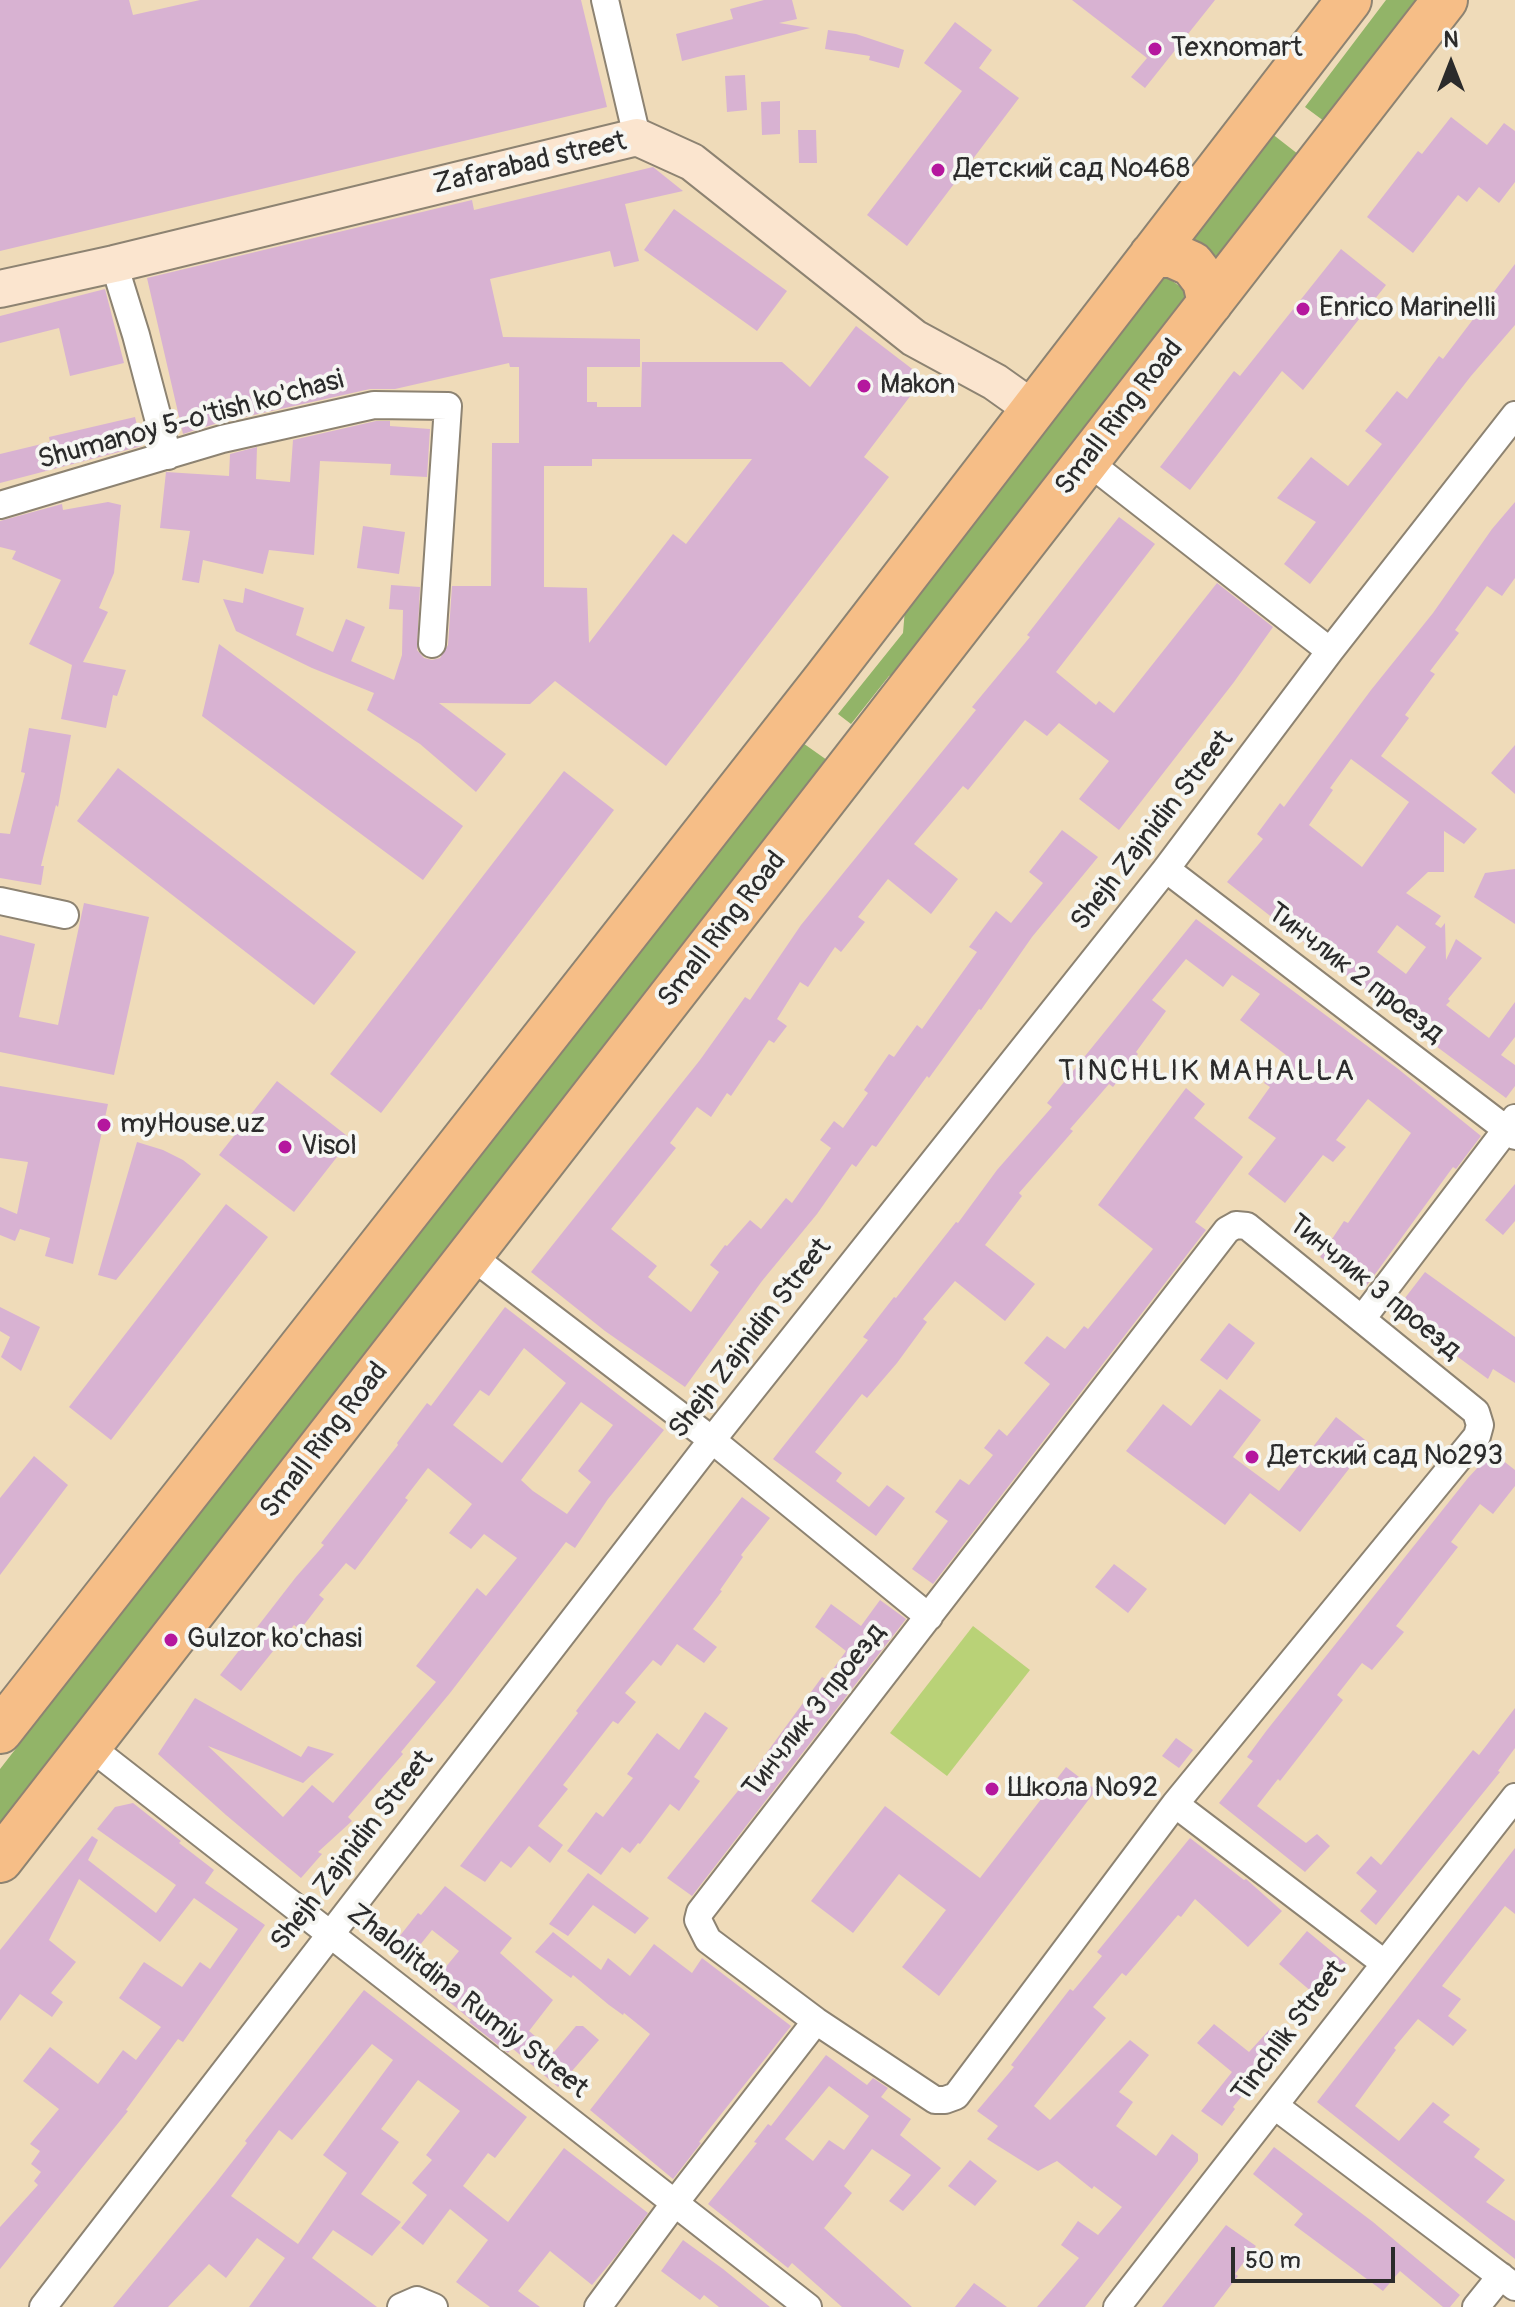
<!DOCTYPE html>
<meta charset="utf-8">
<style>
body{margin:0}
#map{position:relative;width:1515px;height:2307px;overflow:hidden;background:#efdbb9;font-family:Pangolin,sans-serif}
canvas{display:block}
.north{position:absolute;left:1411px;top:24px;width:80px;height:80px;-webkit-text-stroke:6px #f6f6f2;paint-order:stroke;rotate:0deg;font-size:22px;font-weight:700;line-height:32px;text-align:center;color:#2b2b2b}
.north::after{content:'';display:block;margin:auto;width:28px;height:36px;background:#2b2b2b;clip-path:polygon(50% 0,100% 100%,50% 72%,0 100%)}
.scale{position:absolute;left:1231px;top:2247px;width:164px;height:36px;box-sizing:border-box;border:4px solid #2b2b2b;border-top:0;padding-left:10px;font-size:24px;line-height:28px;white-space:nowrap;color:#2b2b2b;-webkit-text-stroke:6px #f6f6f2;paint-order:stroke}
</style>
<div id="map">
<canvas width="1515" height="2307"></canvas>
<div class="north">N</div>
<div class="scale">50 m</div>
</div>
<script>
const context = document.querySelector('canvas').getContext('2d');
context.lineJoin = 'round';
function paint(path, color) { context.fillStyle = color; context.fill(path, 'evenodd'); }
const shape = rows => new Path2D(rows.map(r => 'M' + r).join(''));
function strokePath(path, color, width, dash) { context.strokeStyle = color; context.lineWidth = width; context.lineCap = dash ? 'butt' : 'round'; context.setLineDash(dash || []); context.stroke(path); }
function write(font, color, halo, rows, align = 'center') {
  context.font = font + ' Pangolin,sans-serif'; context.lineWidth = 8; context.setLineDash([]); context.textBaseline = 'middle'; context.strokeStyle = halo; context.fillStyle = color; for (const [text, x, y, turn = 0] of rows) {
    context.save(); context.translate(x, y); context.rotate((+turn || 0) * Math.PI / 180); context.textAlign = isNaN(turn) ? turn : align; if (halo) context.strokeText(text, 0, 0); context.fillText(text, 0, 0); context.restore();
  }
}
const green = shape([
 [973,1626,1030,1670,947,1776,890,1733]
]);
const forest = shape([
 [1386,0,1429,0,1332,127,1305,107],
 [1271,133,1303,158,1224,262,1191,238],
 [1163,274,1194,297,907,671,889,676,851,724,838,714,903,633,905,609],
 [800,741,834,765,0,1832,0,1769]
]);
const building = shape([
 [0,0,129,0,133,15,200,0,581,0,607,107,0,251],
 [764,0,792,0,797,19,779,23,810,28,682,61,676,34,733,19,730,9],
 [1072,0,1215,0,1145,88,1131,77,1147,58],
 [955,22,992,50,979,68,1019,98,907,246,867,215,962,91,924,63],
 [828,30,856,34,904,50,899,68,869,60,870,56,825,49],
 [745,75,747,110,727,112,725,76],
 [780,101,780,134,762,135,761,102],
 [1451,117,1487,145,1504,123,1515,131,1515,182,1499,203,1479,187,1467,202,1458,195,1413,253,1367,217,1418,151,1422,154],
 [798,130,816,130,817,163,799,163],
 [653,167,683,191,625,204,639,261,614,267,610,251,490,279,503,337,640,339,640,367,587,367,587,402,597,402,597,407,641,407,642,362,782,362,810,387,856,326,924,378,864,457,889,477,666,766,555,681,530,704,439,703,506,754,476,792,420,744,367,710,374,693,312,668,236,631,223,599,243,603,245,588,304,608,296,635,333,652,346,619,365,627,351,661,394,680,402,655,403,610,389,609,391,585,420,587,417,650,424,658,432,660,440,658,448,645,452,586,491,586,492,443,519,443,519,367,510,367,509,363,395,389,370,389,218,423,183,434,147,278,472,200,474,210],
 [592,459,752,459,686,544,673,534,589,643,587,588,544,587,544,466,592,466],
 [674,209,787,291,757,331,644,250],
 [1341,249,1386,285,1303,390,1282,371,1190,490,1160,467,1234,371,1240,376],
 [1515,264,1515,325,1471,376,1310,584,1284,564,1316,522,1277,498,1311,457,1348,486,1382,444,1365,431,1397,391,1407,399,1439,356,1443,359],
 [105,289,124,363,70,376,59,328,0,343,0,316],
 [135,417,142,446,0,483,0,454,50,442,49,437],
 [376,421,390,421,390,426,430,429,427,477,390,475,391,464,320,461,314,555,269,550,263,574,203,560,199,583,182,580,190,531,160,528,166,472,229,476,230,454,257,447,256,479,290,482,293,440],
 [108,502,121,505,114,573,99,608,108,612,83,662,126,670,117,696,113,695,106,728,61,719,72,665,29,644,61,580,12,559,16,551,0,547,0,521,62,504,63,510],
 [1515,502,1515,578,1502,596,1487,586,1455,630,1459,633,1430,671,1435,674,1405,715,1409,718,1381,756,1477,829,1464,844,1444,831,1444,872,1428,872,1406,893,1441,916,1435,924,1441,928,1445,923,1446,960,1456,939,1482,958,1448,999,1450,1001,1446,1005,1489,1038,1515,1002,1515,1037,1501,1055,1515,1065,1515,1086,1506,1098,1425,1038,1428,1034,1339,970,1227,882,1263,839,1257,834,1280,803,1284,807,1371,690,1433,613,1492,529],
 [1351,759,1409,802,1362,867,1309,825,1333,790,1330,788],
 [1397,925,1426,947,1406,974,1377,952],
 [1119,517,1155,544,1056,672,1096,705,1099,701,1114,713,1217,583,1273,627,1234,682,1119,830,1079,799,1109,761,1059,723,1047,736,1025,720,968,790,963,786,914,844,958,879,931,914,888,879,858,917,865,922,841,952,835,947,808,987,800,982,777,1019,787,1026,774,1043,769,1040,731,1096,727,1093,711,1117,697,1107,670,1143,676,1148,611,1229,657,1266,648,1277,691,1312,719,1272,710,1265,725,1245,727,1246,750,1220,761,1229,786,1198,792,1203,831,1148,820,1140,834,1121,843,1128,868,1093,864,1090,889,1054,894,1057,917,1025,922,1029,977,952,969,947,996,911,1011,923,1043,883,1029,872,1062,830,1098,857,1032,937,981,1010,979,1009,929,1078,927,1076,876,1147,872,1145,856,1167,852,1164,817,1214,762,1281,685,1387,605,1331,531,1272,700,1060,745,997,750,1000,801,925,976,710,972,707,1030,637,1027,635],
 [363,526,405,532,399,574,357,568],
 [219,644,463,826,423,880,202,716],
 [29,728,71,735,58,807,56,805,41,866,44,866,41,885,0,878,0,833,10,834,25,773,21,772],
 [1515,745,1515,794,1491,773],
 [118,768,356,952,314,1005,77,821],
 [564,771,614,810,381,1113,330,1074],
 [1515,869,1515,924,1474,897,1485,873],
 [84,903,149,917,114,1075,0,1052,0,935,35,944,19,1017,58,1025],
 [1196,919,1397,1068,1481,1136,1456,1169,1453,1167,1365,1288,1320,1257,1344,1221,1348,1223,1411,1133,1368,1099,1336,1140,1346,1147,1333,1162,1323,1155,1285,1203,1248,1174,1276,1138,1248,1118,1270,1087,1264,1083,1286,1055,1240,1020,1260,994,1232,975,1223,987,1186,959,1152,1000,1166,1011,1136,1052,1138,1054,1113,1087,1109,1084,1070,1129,1073,1131,1019,1193,1022,1196,985,1245,1035,1284,1005,1321,955,1281,923,1319,927,1322,897,1363,867,1398,862,1394,815,1452,842,1473,836,1481,869,1507,887,1485,905,1498,876,1536,773,1459,868,1340,863,1337,894,1297,896,1298,956,1222,958,1223,997,1170,1052,1107,1047,1103],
 [277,1081,351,1139,294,1212,219,1155],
 [0,1086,108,1104,73,1264,45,1256,50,1238,20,1229,15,1241,0,1235,0,1207,17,1214,28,1162,0,1158],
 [1186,1088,1205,1104,1194,1118,1243,1157,1195,1222,1206,1230,933,1584,912,1569,948,1521,935,1512,960,1479,969,1485,993,1455,984,1448,999,1429,1007,1436,1050,1384,1024,1363,1047,1336,1065,1349,1084,1326,1088,1329,1153,1249,1098,1205],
 [137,1142,163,1150,183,1160,201,1174,116,1280,98,1275],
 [1515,1184,1515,1221,1503,1235,1485,1220],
 [226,1204,268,1237,111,1440,69,1407],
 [1425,1272,1515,1337,1515,1383,1493,1369,1488,1379,1395,1311],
 [0,1307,40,1327,21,1371,1,1357,10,1337,0,1331],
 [505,1307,664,1430,608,1499,575,1548,566,1542,450,1693,401,1752,403,1754,348,1817,352,1821,318,1852,322,1854,301,1878,226,1815,158,1754,195,1698,301,1757,308,1746,334,1754,303,1783,208,1746,283,1817,312,1785,333,1803,436,1682,416,1666,477,1588,486,1596,517,1558,484,1534,471,1549,449,1533,472,1504,428,1468,405,1498,408,1500,355,1570,346,1563,319,1595,324,1599,300,1630,294,1625,241,1691,220,1675,296,1577,324,1545,321,1543,398,1445,397,1443,427,1403,431,1406],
 [524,1348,566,1383,502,1463,453,1425,480,1390,489,1396],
 [581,1402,613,1425,578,1471,591,1482,567,1514,533,1491,521,1480],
 [1229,1323,1255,1343,1227,1380,1200,1360],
 [1220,1389,1261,1420,1233,1457,1279,1491,1336,1417,1369,1443,1300,1532,1250,1493,1225,1525,1126,1451,1163,1404,1191,1426],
 [1492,1452,1515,1470,1515,1486,1493,1514,1480,1504,1451,1542,1458,1547,1396,1626,1404,1632,1372,1670,1362,1663,1337,1695,1343,1700,1280,1781,1278,1779,1257,1806,1306,1843,1317,1834,1330,1846,1305,1872,1219,1803,1253,1761,1247,1757,1267,1730,1468,1478],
 [34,1456,68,1485,0,1575,0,1498],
 [742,1497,770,1518,741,1555,743,1557,720,1590,722,1591,693,1629,717,1647,704,1663,677,1644,661,1666,653,1660,625,1693,636,1702,618,1724,613,1721,563,1785,568,1789,538,1826,563,1845,550,1863,529,1846,511,1868,501,1861,485,1882,460,1866,578,1713,576,1711],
 [1114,1564,1147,1589,1128,1613,1095,1587],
 [880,1600,906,1619,692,1896,667,1878,746,1781,822,1677,826,1679,846,1651,815,1627,831,1604,861,1626],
 [1515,1708,1515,1748,1498,1771,1500,1772,1376,1925,1360,1911,1377,1891,1356,1873,1371,1856,1381,1865,1473,1750,1479,1755],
 [705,1712,728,1728,694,1777,700,1781,679,1811,670,1804,640,1844,638,1843,630,1853,622,1847,601,1875,567,1851,596,1812,603,1817,633,1778,627,1774,657,1733,679,1750],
 [1176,1738,1193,1750,1179,1768,1162,1756],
 [1066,1767,1096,1790,939,1996,902,1967,946,1910,899,1874,853,1933,811,1901,885,1806,980,1878],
 [133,1803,181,1841,179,1843,214,1870,205,1883,265,1925,183,2042,178,2039,126,2110,128,2111,0,2269,0,2227,38,2185,34,2181,41,2172,31,2164,40,2151,30,2144,59,2109,23,2081,50,2047,98,2084,123,2050,136,2060,161,2027,119,1998,144,1962,182,1987,200,1962,210,1969,238,1929,194,1898,160,1942,79,1879,49,1940,76,1962,51,1993,63,2002,52,2017,20,1994,0,2021,0,1950,92,1836,98,1840,88,1860,156,1913,176,1885,97,1829,115,1807],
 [1190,1838,1244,1880,1246,1879,1282,1911,1248,1947,1195,1899,1181,1917,1178,1915,1126,1976,1122,1973,1093,2007,1106,2018,1034,2106,1050,2120,1130,2040,1149,2055,1119,2092,1133,2102,1116,2126,1156,2156,1172,2134,1198,2154,1198,2161,1085,2307,1037,2307,1079,2258,1061,2245,1078,2221,1098,2235,1122,2207,1094,2186,1092,2189,1057,2161,1038,2171,987,2139,998,2126,977,2111,1014,2067,1011,2065,1070,1989,1073,1991,1102,1956,1097,1952],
 [1515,1848,1515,1914,1505,1906,1442,1986,1461,1999,1448,2016,1467,2030,1453,2046,1418,2019,1394,2048,1396,2050,1355,2106,1399,2141,1433,2102,1450,2115,1443,2122,1480,2149,1474,2157,1505,2180,1486,2202,1515,2221,1515,2259,1317,2102],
 [588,1873,649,1918,635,1934,593,1905,568,1936,549,1924],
 [445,1886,512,1938,500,1953,553,2000,529,2031,554,2052,576,2026,583,2026,599,2040,558,2087,512,2048,508,2053,469,2022,471,2020,430,1986,459,1951,432,1930,408,1960,391,1947,418,1913,421,1915],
 [1307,1931,1347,1964,1319,1998,1279,1964],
 [553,1932,601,1970,608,1958,630,1976,654,1944,692,1973,702,1958,791,2026,699,2142,701,2143,673,2179,590,2110,650,2034,624,2013,623,2015,609,2005,573,1975,571,1978,535,1952],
 [364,1990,527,2117,495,2158,488,2153,463,2186,508,2222,564,2148,648,2213,616,2256,592,2285,550,2251,518,2291,540,2307,490,2307,456,2282,488,2240,450,2209,423,2245,401,2228,427,2195,412,2183,432,2160,426,2155,460,2111,418,2080,381,2129,399,2142,361,2194,401,2222,372,2256,333,2230,312,2258,377,2307,249,2307,285,2258,257,2238,226,2278,209,2264,168,2307,113,2307,215,2184,247,2143,245,2141],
 [372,2044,393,2060,323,2155,347,2173,298,2244,231,2196,279,2130,292,2140],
 [1214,2024,1249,2052,1269,2030,1286,2043,1233,2107,1235,2109,1222,2126,1201,2111,1232,2072,1197,2043],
 [826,2055,867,2085,873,2078,888,2088,881,2097,911,2119,900,2135,941,2168,903,2211,889,2201,911,2175,872,2149,844,2186,852,2193,824,2228,912,2307,842,2307,792,2263,788,2268,708,2204,757,2143,754,2142,768,2124,771,2126],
 [829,2086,869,2116,844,2150,829,2140,813,2161,785,2139],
 [1274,2147,1373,2222,1460,2295,1450,2307,1443,2307,1400,2271,1383,2291,1294,2225,1303,2214,1253,2174],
 [970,2160,997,2181,975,2206,948,2186],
 [1226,2225,1256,2246,1235,2274,1238,2276,1214,2307,1162,2307],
 [683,2240,723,2269,770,2307,719,2307,704,2295,700,2300,661,2271],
 [974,2283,1007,2307,955,2307]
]);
const street = shape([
 [605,0,637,137],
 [114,264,136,335,168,456],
 [1087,461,1330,651],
 [0,505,222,439,374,405,448,406,432,644],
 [1166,869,1515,1136],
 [0,901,65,915],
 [1236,1225,1247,1226,1476,1412,1480,1425,1477,1436,1175,1804,956,2096,945,2100,935,2100,816,2021,708,1940,698,1920,700,1912,1227,1230,1236,1225],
 [470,1255,712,1440,929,1617],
 [1362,1319,1515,1118],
 [89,1746,808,2307],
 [1175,1804,1384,1963],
 [1275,2106,1515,2287],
 [43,2307,712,1440,1166,869,1330,651,1515,415],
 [401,2307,417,2300,434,2307],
 [598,2307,674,2204,816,2021],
 [1117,2307,1515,1797],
 [1476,2307,1501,2276]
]);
const secondary = shape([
 [0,289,114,264,637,137,692,162,914,338,995,382,1033,409]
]);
const highway = shape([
 [1152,255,1172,255,1192,264,1205,281,1210,303],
 [0,1731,825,680,1349,0],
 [0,1860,1445,0]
]);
const markers = [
 [1155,49,8,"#b5179e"],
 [938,170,8,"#b5179e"],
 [1303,309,8,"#b5179e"],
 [864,386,8,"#b5179e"],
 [104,1125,8,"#b5179e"],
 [285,1147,8,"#b5179e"],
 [1252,1457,8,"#b5179e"],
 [171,1640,8,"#b5179e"],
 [992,1789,8,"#b5179e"]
];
const poiNames = [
 ["Texnomart",1171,49],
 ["Детский сад №468",954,170],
 ["Enrico Marinelli",1319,309],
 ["Makon",880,386],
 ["myHouse.uz",120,1125],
 ["Visol",301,1147],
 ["Детский сад №293",1268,1457],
 ["Gulzor ko'chasi",187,1640],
 ["Школа №92",1008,1789]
];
const streetNames = [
 ["Zafarabad street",530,164,-13],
 ["Small Ring Road",1120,418,-52],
 ["Shumanoy 5-o'tish ko'chasi",191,421,-15],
 ["Shejh Zajnidin Street",1153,831,-52],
 ["Small Ring Road",723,930,-52],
 ["Тинчлик 2 проезд",1355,974,37],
 ["Тинчлик 3 проезд",1374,1288,39],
 ["Shejh Zajnidin Street",751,1339,-52],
 ["Small Ring Road",325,1441,-52],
 ["Тинчлик 3 проезд",815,1711,-52],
 ["Shejh Zajnidin Street",353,1851,-52],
 ["Zhalolitdina Rumiy Street",467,2002,38],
 ["Tinchlik Street",1290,2032,-53]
];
const neighbourhoodNames = [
 ["TINCHLIK MAHALLA",1207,1072]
];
paint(green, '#b9d277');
paint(forest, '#92b468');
paint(building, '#d8b2d2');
strokePath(street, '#8d8372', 30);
strokePath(secondary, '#8d8372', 40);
strokePath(highway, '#8d8372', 48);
strokePath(street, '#fff', 26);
strokePath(secondary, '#fbe5cf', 36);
strokePath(highway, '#f6be87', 44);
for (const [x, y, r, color] of markers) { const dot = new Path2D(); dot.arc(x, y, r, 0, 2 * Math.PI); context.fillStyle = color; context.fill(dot); strokePath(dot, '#f6f6f2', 3); }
write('28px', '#2b2b2b', '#f6f6f2', poiNames, 'left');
write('28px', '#2b2b2b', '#f6f6f2', streetNames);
context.letterSpacing = '2px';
write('30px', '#2b2b2b', '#f6f6f2', neighbourhoodNames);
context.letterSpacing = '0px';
</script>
